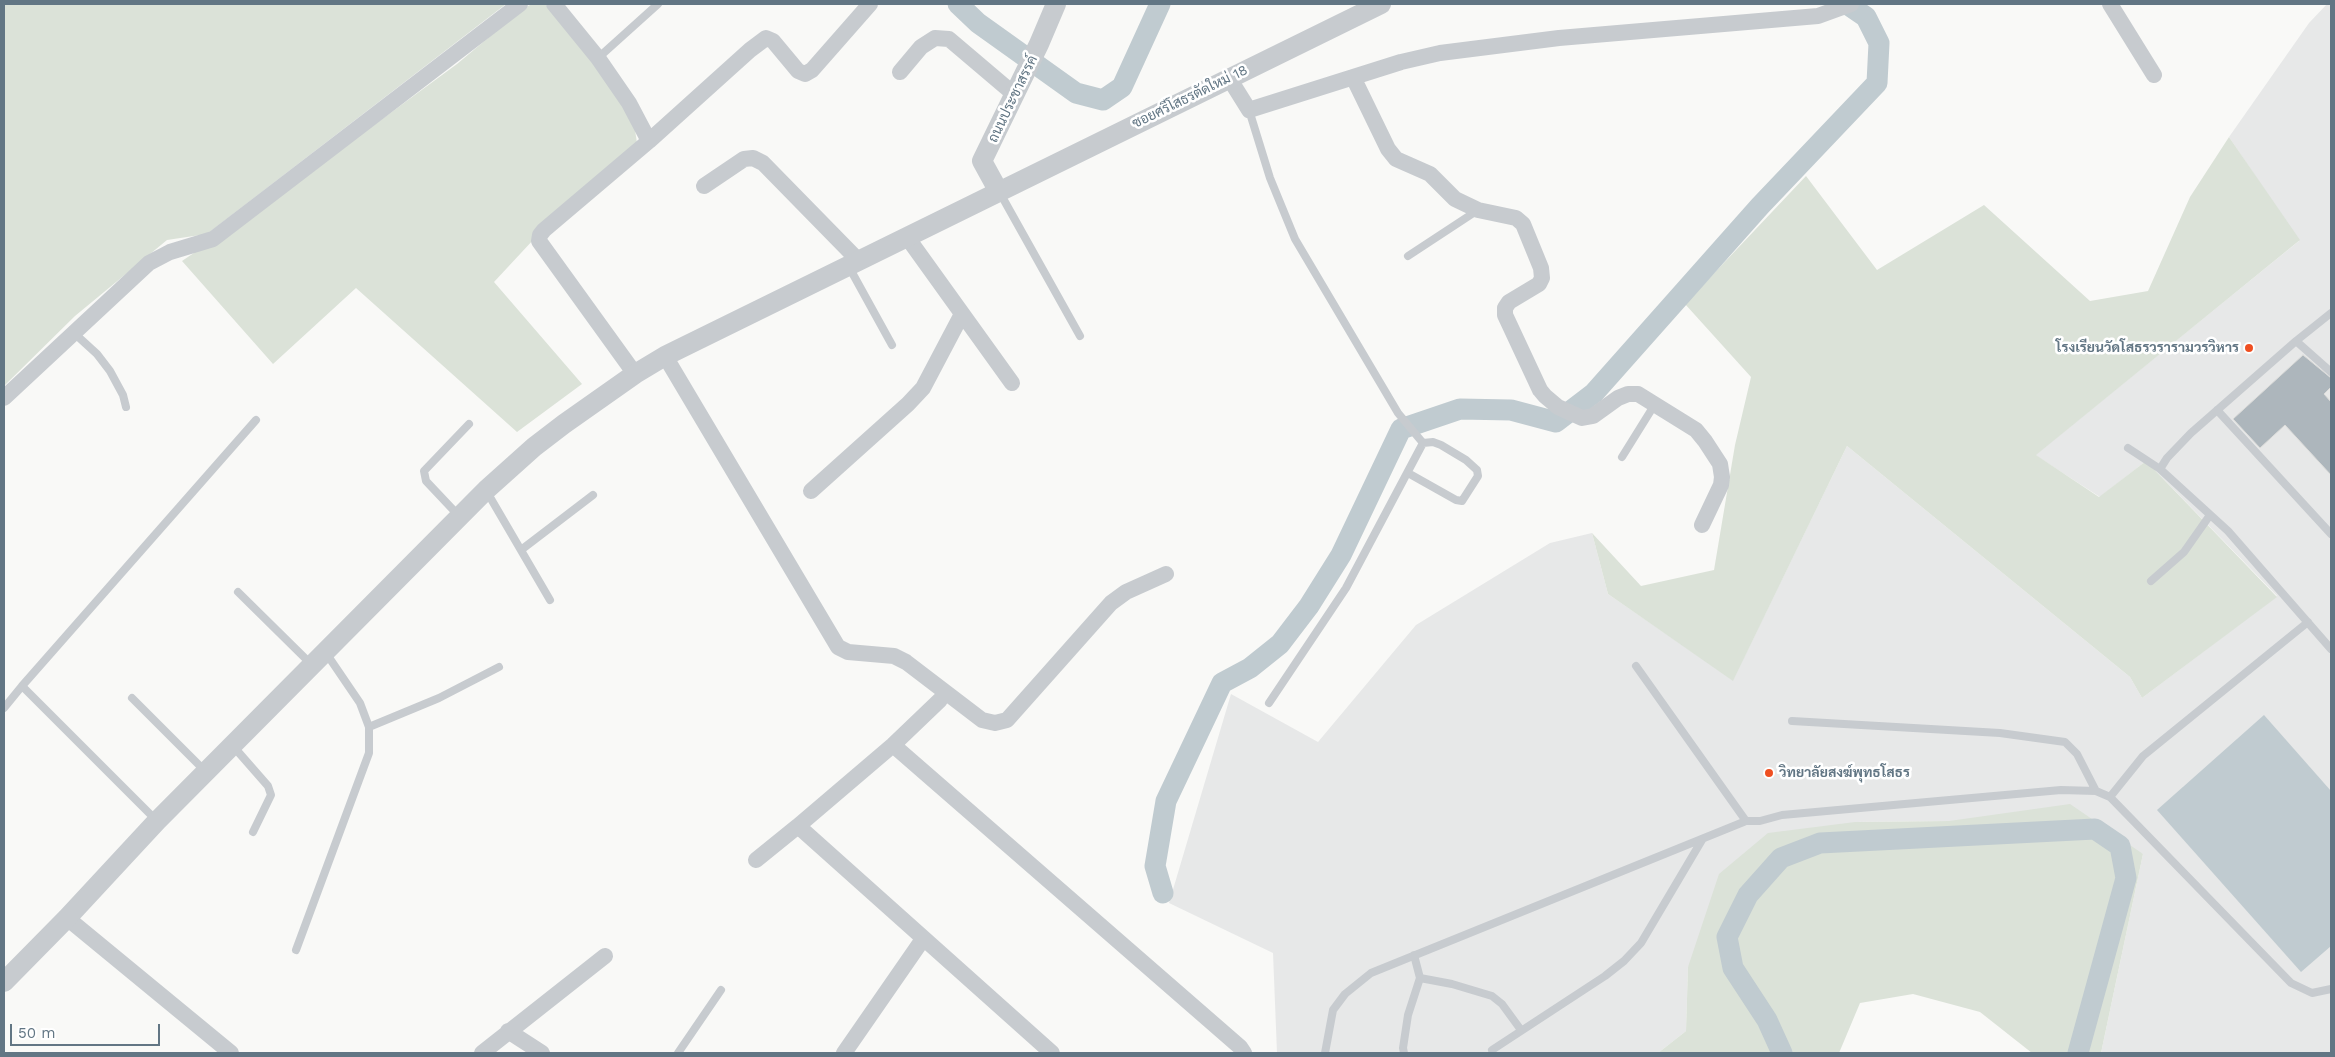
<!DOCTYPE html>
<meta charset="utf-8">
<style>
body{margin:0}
#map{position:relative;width:2335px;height:1057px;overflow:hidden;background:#f9f9f7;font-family:"Work Sans",sans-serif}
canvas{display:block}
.frame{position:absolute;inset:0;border:5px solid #627684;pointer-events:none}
.scale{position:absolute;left:10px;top:1024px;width:150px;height:22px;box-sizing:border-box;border:2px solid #627684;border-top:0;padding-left:6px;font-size:15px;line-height:18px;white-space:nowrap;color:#627684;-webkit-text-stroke:4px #fff;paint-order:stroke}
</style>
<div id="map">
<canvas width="2335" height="1057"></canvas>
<div class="frame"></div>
<div class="scale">50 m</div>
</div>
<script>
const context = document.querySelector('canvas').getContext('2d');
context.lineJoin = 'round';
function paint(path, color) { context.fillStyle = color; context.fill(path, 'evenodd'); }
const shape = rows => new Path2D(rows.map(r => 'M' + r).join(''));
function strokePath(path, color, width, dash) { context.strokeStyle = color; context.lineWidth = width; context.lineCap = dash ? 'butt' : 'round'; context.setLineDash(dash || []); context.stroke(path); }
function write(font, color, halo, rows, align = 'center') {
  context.font = font + ' "Work Sans",Sarabun,sans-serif'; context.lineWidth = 5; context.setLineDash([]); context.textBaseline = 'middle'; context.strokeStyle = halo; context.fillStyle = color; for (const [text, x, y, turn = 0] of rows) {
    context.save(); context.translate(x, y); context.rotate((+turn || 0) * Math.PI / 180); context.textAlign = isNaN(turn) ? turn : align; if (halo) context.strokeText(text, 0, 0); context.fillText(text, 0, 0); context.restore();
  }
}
const built = shape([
 [2327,4,2331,4,2331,1053,2101,1053,2143,854,1949,821,1855,822,1688,967,1686,1031,1658,1053,1277,1053,1273,953,1169,903,1231,694,1318,742,1416,625,1550,543,1592,533,1608,594,1733,680,1847,446,2130,677,2142,698,2277,596,2146,461,2100,497,2035,455,2299,241,2229,137,2309,23]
]);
const green = shape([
 [4,4,506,4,207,234,167,240,75,316,4,386],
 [533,4,545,4,587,52,634,123,637,143,561,210,494,282,582,384,517,432,356,288,273,364,182,261,272,200,457,64,525,7],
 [2229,137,2300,240,2036,455,2099,497,2146,461,2277,597,2142,698,2130,677,1847,446,1733,681,1608,594,1592,533,1641,586,1714,570,1735,445,1751,377,1685,304,1806,176,1877,270,1984,205,2090,301,2148,291,2190,197],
 [2070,804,2143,854,2101,1053,2032,1053,1980,1012,1913,994,1860,1003,1839,1053,1658,1053,1686,1031,1688,967,1719,874,1768,833,1855,822,1949,821]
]);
const water = shape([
 [2264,715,2331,791,2331,946,2301,972,2157,810]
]);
const canal = shape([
 [958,4,978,23,1076,93,1103,100,1122,87,1160,4],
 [1163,893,1155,866,1166,801,1222,683,1250,668,1280,644,1309,606,1341,555,1401,429,1460,409,1511,410,1556,422,1594,393,1760,206,1877,83,1879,43,1866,17,1847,4],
 [1782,1053,1767,1020,1733,968,1727,937,1748,895,1781,858,1820,843,2095,829,2120,846,2126,878,2078,1053]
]);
const building = shape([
 [2303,355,2331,378,2331,387,2324,394,2331,402,2331,475,2285,425,2260,448,2233,419,2303,355]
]);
const service = shape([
 [598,58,658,4],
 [1249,110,1270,178,1295,239,1398,413,1423,443,1433,442,1441,445,1466,460,1477,470,1478,476,1462,501,1456,500,1408,473],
 [1000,193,1080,336],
 [1408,256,1478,210],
 [849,267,892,345],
 [2331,313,2296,341,2191,433,2167,458,2160,469,2228,531,2331,649],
 [74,333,97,354,110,371,123,395,126,407],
 [2296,341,2331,372],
 [2217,410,2331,534],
 [2128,448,2160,469],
 [1622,457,1655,404],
 [487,492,550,600],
 [459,516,426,481,424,471,469,424],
 [521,550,593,495],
 [2151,581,2184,552,2210,515],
 [238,592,312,665],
 [1636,666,1746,821],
 [132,698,205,771],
 [1269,703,1346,588,1423,443],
 [4,708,22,686],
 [1792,721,2000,733,2065,742,2077,754,2096,791],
 [369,727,439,698,499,667],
 [233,746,268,786,271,795,253,832],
 [2110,797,2143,756,2308,622],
 [157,821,22,686,256,420],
 [296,950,369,753,369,727,360,703,326,653],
 [1420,978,1452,984,1492,996,1502,1004,1521,1030],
 [1492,1050,1605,976,1624,961,1641,943,1702,840],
 [678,1053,721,990],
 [1325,1053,1333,1010,1345,994,1371,973,1746,821,1760,821,1782,815,2061,790,2096,791,2110,797,2291,983,2312,993,2331,989],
 [1404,1053,1403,1048,1408,1015,1420,978,1414,955]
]);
const minor = shape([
 [554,4,598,58,629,103,649,141,544,230,540,235,539,241,635,374],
 [2110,4,2154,75],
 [900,72,921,47,935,38,949,39,1015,95],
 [1353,77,1388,149,1396,159,1430,174,1455,199,1478,210,1516,218,1523,224,1541,268,1542,278,1539,284,1509,302,1505,308,1505,315,1540,390,1545,396,1558,407,1582,418,1593,416,1618,398,1628,394,1638,394,1696,430,1705,441,1720,464,1722,477,1721,485,1702,525],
 [1229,78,1249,110,1401,62,1440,53,1559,38,1818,16,1851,4],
 [649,141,750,50,766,38,773,41,798,71,805,74,812,70,870,4],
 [704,186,744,159,753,158,763,163,858,260],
 [907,237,1012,383],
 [665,356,838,647,848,652,894,656,906,662,982,720,995,723,1007,720,1111,603,1126,592,1166,574],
 [4,398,149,263,170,252,213,239,520,4],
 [811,491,908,404,923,388,962,314],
 [940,700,893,745,798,826,1052,1053],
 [893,745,1240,1047,1244,1053],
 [756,860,798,826],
 [67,918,231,1053],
 [508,1031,542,1053],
 [482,1053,605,956],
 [844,1053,923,939]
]);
const tertiary = shape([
 [999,192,982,161,1039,44,1056,4],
 [4,982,67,918,157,821,486,490,534,447,564,424,635,374,665,356,1381,4]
]);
const markers = [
 [2249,348,5,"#ef4f21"],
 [1769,773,5,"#ef4f21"]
];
const streetNames = [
 ["ซอยศรีโสธรตัดใหม่ 18",1190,97,-26],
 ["ถนนประชาสรรค์",1013,99,-64]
];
const poiNames = [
 ["โรงเรียนวัดโสธรวรารามวรวิหาร",2239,348],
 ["วิทยาลัยสงฆ์พุทธโสธร",1779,773,"left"]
];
paint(built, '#e7e8e8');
paint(green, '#dbe2d8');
paint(water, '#c0cbd0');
strokePath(canal, '#c0cbd0', 21);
paint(building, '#adb6bc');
strokePath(building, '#dbdbd9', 1);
strokePath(service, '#c7cbcf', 8);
strokePath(minor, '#c7cbcf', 16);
strokePath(tertiary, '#c7cbcf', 20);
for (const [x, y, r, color] of markers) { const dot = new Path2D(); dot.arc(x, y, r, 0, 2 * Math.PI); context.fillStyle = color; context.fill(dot); strokePath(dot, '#fff', 2); }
write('14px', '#627684', '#fff', streetNames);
write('bold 14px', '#627684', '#fff', poiNames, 'right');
</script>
